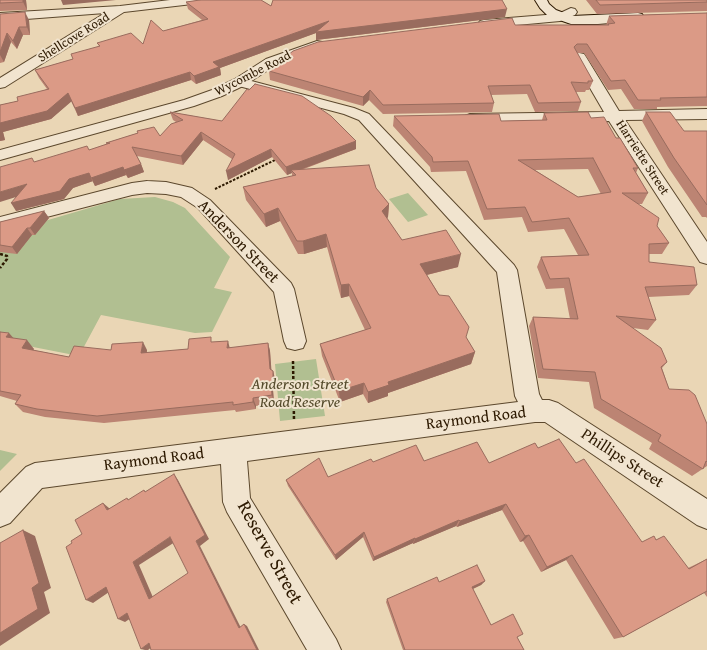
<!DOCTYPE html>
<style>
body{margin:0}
canvas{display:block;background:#ead6b5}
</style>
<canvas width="707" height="650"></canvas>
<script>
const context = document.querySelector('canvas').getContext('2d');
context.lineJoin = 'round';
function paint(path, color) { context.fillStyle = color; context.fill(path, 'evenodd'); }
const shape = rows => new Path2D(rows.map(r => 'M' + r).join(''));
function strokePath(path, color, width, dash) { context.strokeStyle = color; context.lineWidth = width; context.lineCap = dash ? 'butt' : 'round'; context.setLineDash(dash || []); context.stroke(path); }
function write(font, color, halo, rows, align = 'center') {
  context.font = font + ' "Gentium Book Plus",serif'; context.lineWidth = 4; context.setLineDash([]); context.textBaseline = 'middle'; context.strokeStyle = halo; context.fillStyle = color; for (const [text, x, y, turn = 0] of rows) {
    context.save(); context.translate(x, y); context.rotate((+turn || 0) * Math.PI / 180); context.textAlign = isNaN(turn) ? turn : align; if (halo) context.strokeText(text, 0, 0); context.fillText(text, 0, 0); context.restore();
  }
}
const green = shape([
 [408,193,428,215,408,222,389,199],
 [155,197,173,202,185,208,230,257,214,288,232,292,212,332,195,333,101,315,79,356,28,346,0,385,0,234,120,199],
 [316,359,325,416,280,421,275,364],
 [0,450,17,454,0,471]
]);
const pathFar1 = shape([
 [215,189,277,159]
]);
const path = shape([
 [0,254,7,256,7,259,0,268],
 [293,361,294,420]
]);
const minor = shape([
 [170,0,207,0,205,2,201,3,124,12,5,87,0,88,0,78,105,13,0,21,0,13,120,6,170,0],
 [579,53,584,54,586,57,619,111,707,109,707,119,625,120,707,242,707,264,700,262,609,121,470,124,465,122,462,119,465,116,470,114,604,112,572,57,574,54,579,53],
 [240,78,354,108,369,114,514,265,517,270,539,394,542,400,549,400,558,403,707,499,707,529,697,525,545,422,535,422,247,461,250,498,336,639,341,650,307,650,227,512,223,502,221,464,42,488,10,523,0,527,0,493,26,467,35,463,518,402,515,396,497,272,359,120,344,114,235,85,233,82,235,79,240,78],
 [147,181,166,182,192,188,210,200,291,283,294,289,306,341,303,348,295,350,287,348,284,341,274,292,198,208,181,197,166,194,147,193,132,195,0,229,0,217,132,183,147,181]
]);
const tertiary = shape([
 [571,8,575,9,577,12,575,15,560,21,484,28,480,27,478,24,480,21,484,20,558,14,571,8],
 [317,41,322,42,324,45,322,48,276,65,245,85,222,96,194,106,0,160,0,150,184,100,212,90,235,79,266,59,317,41]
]);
const secondary = shape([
 [535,0,547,0,549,4,556,10,572,16,638,13,642,14,644,17,642,20,638,21,598,24,571,24,548,16,540,8,535,0]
]);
const wall = shape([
 [0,0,26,0,27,10,0,11],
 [199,0,261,0,271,6,273,0,524,0,502,0,505,17,316,40,316,33,220,68,221,75,196,84,191,80,78,116,71,101,51,119,3,132,5,140,0,141,0,105,18,101,47,89,39,78,35,70,73,59,99,46,97,43,143,44,163,31,202,20,188,9,186,2],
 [586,0,707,0,707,11,597,14],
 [707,13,707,106,657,107,657,109,634,109,621,89,608,90,584,53,577,53,593,81,589,90,586,90,585,92,575,92,581,102,578,111,535,112,527,94,491,95,494,103,492,112,383,114,369,100,363,106,270,80,269,71,515,25,606,25,609,16],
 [0,14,29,20,30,35,23,35,17,49,11,42,4,62,0,63],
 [249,90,356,141,356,149,304,169,376,188,389,204,388,217,387,219,402,240,458,267,427,275,475,352,471,364,388,393,388,396,368,403,363,394,340,402,322,356,320,344,365,330,349,296,341,298,327,247,304,254,298,254,280,221,266,227,246,200,243,187,292,176,292,173,287,175,272,157,228,180,232,159,203,140,183,165,137,156,141,164,144,172,128,178,126,175,95,186,93,181,73,188,64,199,16,211,35,162,89,150,107,144,106,143,138,133,137,131,160,136,176,122,173,120,170,112,222,121],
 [646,112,684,131,707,131,707,218,706,217,702,217,668,167,642,121],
 [544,113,591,118,616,138,638,168,636,173,648,193,642,204,638,204,657,226,669,243,662,254,649,254,649,262,697,285,689,295,648,297,656,320,648,330,633,328,667,362,662,368,669,389,707,424,707,466,692,476,649,449,652,443,594,408,589,382,538,378,529,326,533,317,570,319,564,288,546,289,537,267,541,257,578,255,564,229,528,232,522,217,484,220,466,171,431,172,430,167,393,126,394,116,501,121,542,120],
 [588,169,601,194,578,197,535,170],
 [44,211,49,218,35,235,32,235,17,254,0,252,0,222],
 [0,332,13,338,34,349,33,350,69,357,111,350,147,350,147,353,188,349,213,342,230,348,268,343,270,351,271,370,273,371,275,379,275,387,273,390,274,403,256,406,256,409,236,412,235,410,104,423,45,417,23,412,15,404,17,401,0,396],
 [538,448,576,463,642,542,656,540,688,568,707,559,707,597,704,593,623,637,614,639,566,560,541,572,523,541,520,542,502,510,457,527,456,526,413,544,413,543,373,561,363,537,336,560,288,486,286,480,328,477,373,462,424,461,489,463],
 [485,581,481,585,473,589,491,625,517,637,524,650,403,650,386,602,387,599,439,582]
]);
const shadedWall = shape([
 [23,0,26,0,27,10,23,2],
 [61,0,116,0,63,5],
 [507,9,505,17,316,40,316,33,220,68,221,75,196,84,194,76,213,62,329,21],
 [25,12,29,20,30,35,27,27],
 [19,27,23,35,17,49,13,41],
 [7,33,11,42,4,62,0,55,0,52],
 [190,72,191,80,78,116,75,108],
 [370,90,369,100,363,106,363,97],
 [68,93,72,101,51,119,3,132,5,140,0,141,0,123],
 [201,132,203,140,183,165,181,156],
 [356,141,356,149,294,172,291,170,292,173,287,175,286,167],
 [271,149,272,157,228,180,226,171],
 [141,164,144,172,128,178,124,170],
 [123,167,126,175,95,186,91,178],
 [89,173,93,181,73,188,64,199,16,211,11,203,69,179],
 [27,184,32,192,0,202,0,192],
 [389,204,388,217,381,224,382,211],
 [278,208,280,221,266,227,264,214],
 [44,211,49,218,35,235,30,228],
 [27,228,32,235,17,254,12,247],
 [326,234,327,247,304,254,303,241],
 [461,254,458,267,418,277,420,264],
 [349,284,349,296,341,298,341,285],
 [9,333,16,341,6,337],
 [27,340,34,349,29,356,22,348],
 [228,341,230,349,227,348],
 [143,342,147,350,145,362,141,353],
 [268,343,270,351,272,377,270,369],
 [475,352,471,364,388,393,388,396,368,403,368,392,388,382],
 [273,371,275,379,275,387,273,390,274,403,272,395,271,382],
 [364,383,363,394,340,402,339,391],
 [253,398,256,406,256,409,253,402],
 [174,474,178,480,209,539,200,546,242,630,239,628,196,541],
 [103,503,109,508,113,515,107,510],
 [506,504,502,510,457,527,460,521],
 [459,520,456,526,413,544,415,539],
 [23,530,35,536,51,588,44,592,50,613,0,646,0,633,32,588],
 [364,532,363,537,336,560,335,555],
 [529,535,523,541,520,542,525,536],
 [170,537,175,542,139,565,155,602,149,599,133,562],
 [415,538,413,543,373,561,374,557],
 [572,555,566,560,541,572,547,567],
 [485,581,481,585,468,591,472,587],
 [106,587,112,590,93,603,86,600],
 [127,613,134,616,125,622,118,619],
 [244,624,247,626,259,650,257,650],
 [149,643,154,645,148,650,145,650,141,649]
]);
const building = shape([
 [0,0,23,0,23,2,0,3,0,0],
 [200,0,261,0,271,6,273,0,502,0,507,9,316,32,329,21,213,62,219,67,194,76,190,72,75,108,68,93,47,111,0,123,0,105,18,101,17,97,49,89,35,70,73,59,71,54,100,46,97,43,131,33,143,44,151,20,163,31,208,19,186,2,200,0],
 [596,0,707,0,707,2,600,5,596,0],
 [25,12,27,27,19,27,13,41,7,33,0,52,0,14,25,12],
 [707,13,707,97,660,98,661,100,638,100,625,80,611,81,587,44,577,44,574,47,593,81,588,81,588,83,571,82,581,102,538,103,530,85,488,86,494,103,383,105,370,90,363,97,269,71,293,51,318,42,512,18,515,25,609,25,608,24,615,23,609,16,707,13],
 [255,84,302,96,331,116,356,141,286,167,271,149,226,171,235,154,201,132,181,156,132,147,141,164,124,170,123,167,91,178,89,173,69,179,60,191,11,203,27,184,0,192,0,167,32,158,34,162,87,146,89,150,110,143,106,143,138,133,137,131,154,127,160,136,171,124,183,120,170,112,222,121,247,89,249,90,255,84],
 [588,112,591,118,604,117,616,138,620,138,638,168,633,168,648,193,622,193,659,218,657,226,669,243,649,244,649,262,694,267,697,285,645,287,656,320,616,316,661,348,667,362,661,367,669,389,689,390,695,395,707,424,707,462,706,461,703,469,658,441,661,435,601,399,595,372,543,369,533,317,578,319,569,278,550,279,541,257,589,255,569,218,532,222,525,207,487,209,468,161,433,162,432,157,394,116,499,114,501,121,547,120,544,113,588,112],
 [593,158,611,192,578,197,518,160,593,158],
 [646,112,670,112,684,131,707,131,707,205,674,158,646,112],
 [369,165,376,188,389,204,382,211,402,240,446,230,461,254,420,264,439,295,449,296,469,327,466,337,475,352,388,382,389,385,368,392,364,383,339,391,320,344,371,328,349,284,341,285,326,234,303,241,297,241,278,208,264,214,243,187,296,175,291,170,369,165],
 [44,211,30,228,27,228,12,247,0,245,0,222,44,211],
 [0,332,9,333,6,337,27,340,22,348,69,357,74,346,111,350,112,344,143,342,141,353,188,349,189,339,211,337,211,342,228,341,227,348,268,343,270,369,273,371,273,379,271,382,272,395,253,398,253,402,233,405,233,402,97,416,37,409,15,404,21,395,0,391,0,332],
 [559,439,576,463,584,459,642,542,654,536,656,540,664,536,689,569,707,559,707,591,623,637,572,555,547,567,529,535,525,536,506,504,460,521,459,520,415,539,415,538,374,557,364,532,335,555,286,480,319,458,328,477,371,459,373,462,416,445,424,461,477,442,489,463,535,443,538,448,559,439],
 [174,474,205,535,196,541,239,628,244,624,257,650,151,650,149,643,141,649,127,613,118,619,106,587,86,600,66,547,72,543,71,541,82,534,75,520,103,503,107,510,127,498,128,500,144,490,145,492,174,474],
 [170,537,188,573,149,599,133,562,170,537],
 [23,530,39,583,32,588,38,609,0,633,0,543,23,530],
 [477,565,485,581,472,587,491,625,513,614,523,634,517,637,524,650,405,650,387,599,437,577,439,582,477,565]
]);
const farStreetnames = [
 ["Shellcove Road",74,38,-32],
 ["Wycombe Road",253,74,-27],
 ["Harriette Street",642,158,57]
];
const streetNames = [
 ["Anderson Street",238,242,46],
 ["Raymond Road",476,419,-7],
 ["Phillips Street",622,459,33],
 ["Raymond Road",154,460,-7]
];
const parkNames = [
 ["Anderson Street",300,385],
 ["Road Reserve",300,403]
];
const nearStreetnames = [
 ["Reserve Street",269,553,61]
];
paint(green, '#b1bf91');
strokePath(minor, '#5c482d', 2);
strokePath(tertiary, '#5c482d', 2);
strokePath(secondary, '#2d1900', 2);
strokePath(pathFar1, '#2d1900', 2, [2.5, 1.5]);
strokePath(path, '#2d1900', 2.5, [3, 2]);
paint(minor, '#f1e4cf');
paint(tertiary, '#f1e4cf');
paint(secondary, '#f1e4cf');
paint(wall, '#bc8473');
paint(shadedWall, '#996c5e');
paint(building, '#db9a86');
strokePath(building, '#996c5e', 1);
write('13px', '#2d1900', '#f1e4cf', farStreetnames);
write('16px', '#2d1900', '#f1e4cf', streetNames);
write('italic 16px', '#554b2c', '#f1e4cf', parkNames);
write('19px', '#2d1900', '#f1e4cf', nearStreetnames);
</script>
